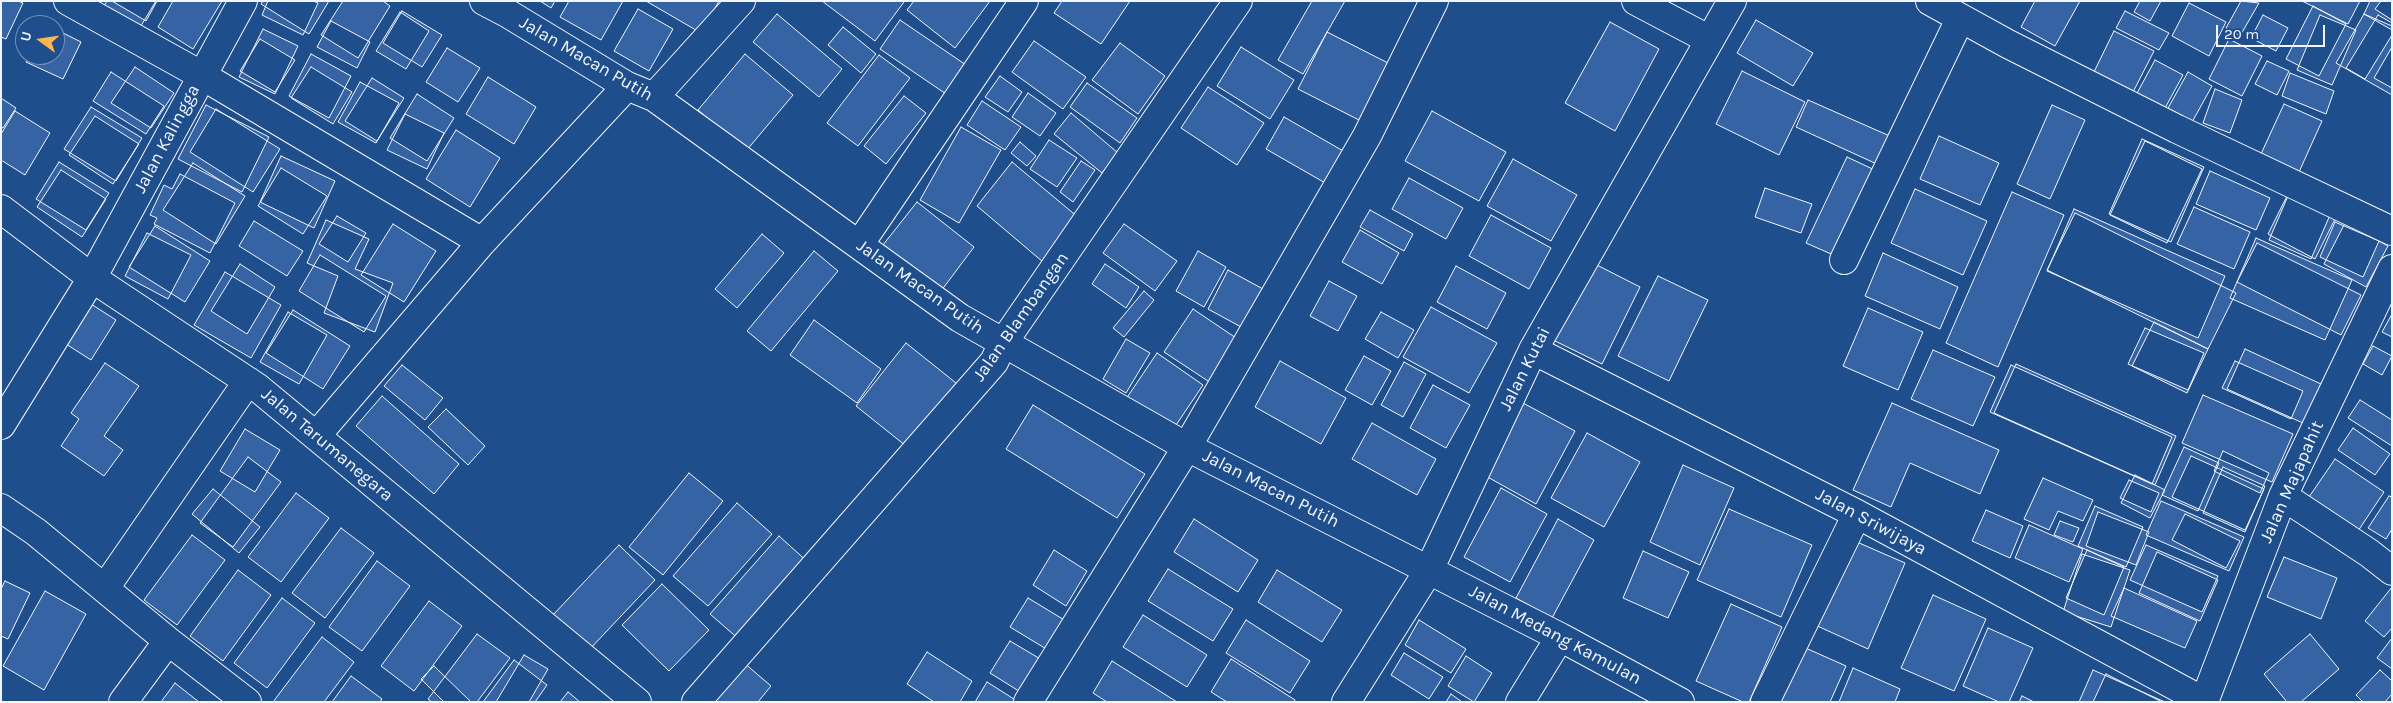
<!DOCTYPE html>
<style>
body{margin:0}
#map{position:relative;width:2393px;height:703px;overflow:hidden;background:#1f4e8c;font-family:Karla,sans-serif}
canvas{display:block}
.frame{position:absolute;inset:0;border:2px solid #f2f6ff;pointer-events:none}
.north{position:absolute;left:15px;top:15px;width:50px;height:50px;box-sizing:border-box;background:#1f4e8c;border:1px solid #7391ba;border-radius:50%;rotate:284deg;font-size:14px;font-weight:700;line-height:20px;text-align:center;color:#f2f6ff}
.north::after{content:'';display:block;margin:auto;width:18px;height:22px;background:#ffb74d;clip-path:polygon(50% 0,100% 100%,50% 72%,0 100%)}
.scale{position:absolute;left:2216px;top:25px;width:109px;height:22px;box-sizing:border-box;border:2px solid #f2f6ff;border-top:0;padding-left:6px;font-size:15px;line-height:18px;white-space:nowrap;color:#f2f6ff;-webkit-text-stroke:4px #1f4e8c;paint-order:stroke}
</style>
<div id="map">
<canvas width="2393" height="703"></canvas>
<div class="frame"></div>
<div class="north">U</div>
<div class="scale">20 m</div>
</div>
<script>
const context = document.querySelector('canvas').getContext('2d');
context.lineJoin = 'round';
function paint(path, color) { context.fillStyle = color; context.fill(path, 'evenodd'); }
const shape = rows => new Path2D(rows.map(r => 'M' + r).join(''));
function strokePath(path, color, width, dash) { context.strokeStyle = color; context.lineWidth = width; context.lineCap = dash ? 'butt' : 'round'; context.setLineDash(dash || []); context.stroke(path); }
function write(font, color, halo, rows, align = 'center') {
  context.font = font + ' Karla,sans-serif'; context.lineWidth = 4; context.setLineDash([]); context.textBaseline = 'middle'; context.strokeStyle = halo; context.fillStyle = color; for (const [text, x, y, turn = 0] of rows) {
    context.save(); context.translate(x, y); context.rotate((+turn || 0) * Math.PI / 180); context.textAlign = isNaN(turn) ? turn : align; if (halo) context.strokeText(text, 0, 0); context.fillText(text, 0, 0); context.restore();
  }
}
const building = shape([
 [1,1,18,1,23,3,6,39,1,37,1,1],
 [107,1,156,1,139,29,103,7,107,1],
 [112,1,157,1,146,21,112,1],
 [173,1,222,1,193,49,158,27,173,1],
 [263,1,329,1,309,34,261,4,263,1],
 [268,1,313,1,318,3,303,35,262,15,268,1],
 [343,1,383,1,390,6,358,58,321,35,343,1],
 [540,1,555,1,551,8,540,1],
 [569,1,623,1,601,40,560,17,569,1],
 [646,1,719,1,701,33,646,1],
 [822,1,904,1,904,2,875,41,822,1],
 [914,1,990,1,955,48,907,10,914,1],
 [1062,1,1130,1,1101,44,1054,13,1062,1],
 [1312,1,1345,1,1303,74,1278,60,1312,1],
 [2035,1,2080,1,2055,46,2021,27,2035,1],
 [2140,1,2161,1,2150,21,2134,12,2140,1],
 [2241,1,2259,3,2240,36,2226,28,2241,1],
 [2302,1,2360,1,2348,24,2302,1],
 [2370,1,2392,1,2392,26,2364,14,2370,1],
 [2381,1,2392,1,2392,20,2375,9,2381,1],
 [2189,3,2226,22,2209,56,2172,36,2189,3],
 [2313,6,2346,24,2319,76,2286,59,2313,6],
 [638,9,673,29,649,71,614,51,638,9],
 [402,11,442,35,422,67,383,43,402,11],
 [2125,11,2169,33,2159,50,2116,28,2125,11],
 [400,12,429,31,406,69,376,51,400,12],
 [777,14,842,69,819,97,753,42,777,14],
 [2364,14,2392,30,2392,95,2336,63,2364,14],
 [2263,15,2288,28,2276,51,2251,38,2263,15],
 [2320,15,2356,30,2332,85,2297,70,2320,15],
 [2378,15,2392,23,2392,35,2365,79,2346,68,2378,15],
 [900,20,969,67,949,96,880,49,900,20],
 [1756,20,1813,53,1793,86,1737,53,1756,20],
 [331,21,370,42,357,68,317,47,331,21],
 [1610,22,1659,49,1615,131,1565,103,1610,22],
 [843,27,876,54,861,73,828,45,843,27],
 [55,29,81,42,63,79,26,62,29,55,55,55,55,29],
 [263,29,298,46,275,94,239,77,263,29],
 [2114,31,2154,51,2131,96,2092,76,2114,31],
 [1327,32,1390,64,1361,121,1298,89,1327,32],
 [260,39,295,60,275,92,240,71,260,39],
 [2229,39,2262,56,2242,96,2209,79,2229,39],
 [1034,41,1086,77,1063,109,1012,72,1034,41],
 [1120,43,1165,76,1138,114,1092,80,1120,43],
 [1241,47,1294,80,1270,119,1217,86,1241,47],
 [2392,47,2392,88,2374,78,2392,47],
 [447,48,480,68,458,102,426,82,447,48],
 [311,54,351,76,329,118,289,96,311,54],
 [745,54,793,95,746,151,698,110,745,54],
 [879,55,910,78,858,146,827,123,879,55],
 [2155,60,2183,75,2164,110,2136,95,2155,60],
 [2267,61,2289,71,2277,95,2255,84,2267,61],
 [135,67,174,93,151,128,111,103,135,67],
 [311,67,352,92,333,124,291,98,311,67],
 [1742,71,1805,102,1779,155,1716,124,1742,71],
 [111,72,164,106,146,134,93,101,111,72],
 [2188,72,2212,86,2191,124,2167,110,2188,72],
 [2290,73,2334,91,2326,114,2282,96,2290,73],
 [1000,76,1022,92,1008,112,985,97,1000,76],
 [488,77,536,107,514,144,466,114,488,77],
 [372,78,404,98,377,141,345,121,372,78],
 [360,82,399,103,376,143,338,122,360,82],
 [1087,83,1137,118,1120,143,1070,107,1087,83],
 [1208,87,1264,123,1237,165,1181,128,1208,87],
 [2215,89,2242,100,2230,133,2203,123,2215,89],
 [1028,93,1056,113,1040,136,1012,117,1028,93],
 [417,94,454,118,427,161,390,138,417,94],
 [904,96,926,113,886,164,864,146,904,96],
 [1,98,16,108,3,128,1,127,1,98],
 [1808,100,1892,137,1879,165,1796,127,1808,100],
 [982,101,1021,127,1005,150,967,125,982,101],
 [2284,104,2322,121,2299,172,2261,154,2284,104],
 [206,105,269,137,242,192,178,159,206,105],
 [2052,105,2085,120,2050,199,2017,184,2052,105],
 [91,107,142,138,116,181,64,149,91,107],
 [216,109,280,149,253,192,190,152,216,109],
 [15,111,50,133,25,175,1,160,1,134,15,111],
 [1432,111,1506,152,1479,201,1405,161,1432,111],
 [1071,113,1118,153,1102,173,1054,134,1071,113],
 [405,114,444,133,427,169,387,150,405,114],
 [95,116,139,144,113,184,69,155,95,116],
 [1284,117,1345,152,1327,184,1266,149,1284,117],
 [961,127,1001,150,959,223,920,200,961,127],
 [456,130,500,158,470,207,426,179,456,130],
 [1939,136,1999,163,1980,205,1920,179,1939,136],
 [2142,139,2204,167,2171,242,2109,214,2142,139],
 [1049,140,1077,158,1057,187,1030,169,1049,140],
 [2145,141,2202,169,2167,243,2110,215,2145,141],
 [1020,142,1036,156,1027,166,1011,153,1020,142],
 [281,156,335,181,314,228,260,202,281,156],
 [1847,157,1879,172,1838,257,1806,243,1847,157],
 [1513,159,1577,195,1551,241,1487,206,1513,159],
 [1081,161,1095,170,1073,202,1060,192,1081,161],
 [59,162,109,193,86,230,36,199,59,162],
 [1012,162,1079,218,1043,262,977,206,1012,162],
 [193,163,245,196,216,244,163,210,193,163],
 [281,168,327,196,303,234,258,206,281,168],
 [61,170,106,199,82,237,37,207,61,170],
 [2210,171,2270,198,2256,230,2196,204,2210,171],
 [180,174,235,203,210,253,154,224,157,218,150,215,164,185,172,189,180,174],
 [1409,178,1463,208,1446,239,1392,209,1409,178],
 [1765,188,1812,204,1801,233,1755,217,1765,188],
 [1915,189,1987,221,1963,275,1891,243,1915,189],
 [2012,192,2064,215,1998,367,1946,343,2012,192],
 [2289,192,2336,217,2315,259,2268,234,2289,192],
 [2288,196,2330,215,2311,259,2269,240,2288,196],
 [917,202,974,247,938,295,879,250,917,202],
 [2194,207,2250,232,2234,269,2177,244,2194,207],
 [2074,209,2225,276,2198,338,2047,271,2074,209],
 [1370,210,1413,234,1404,251,1360,227,1370,210],
 [2075,213,2236,293,2208,349,2047,270,2075,213],
 [1491,215,1551,248,1529,289,1469,256,1491,215],
 [337,216,366,233,348,262,319,244,337,216],
 [326,220,369,239,355,269,393,283,375,332,324,313,338,276,307,263,326,220],
 [254,221,303,251,287,276,239,246,254,221],
 [2335,222,2379,241,2363,277,2320,257,2335,222],
 [2345,223,2388,246,2366,287,2324,264,2345,223],
 [393,224,436,251,404,302,361,275,393,224],
 [1124,224,1177,261,1155,291,1103,253,1124,224],
 [155,226,210,261,185,302,129,267,155,226],
 [1360,230,1399,253,1382,284,1342,262,1360,230],
 [147,233,191,255,168,299,125,276,147,233],
 [762,234,784,253,737,308,715,289,762,234],
 [2256,238,2352,280,2325,340,2230,298,2256,238],
 [2257,243,2361,295,2341,335,2237,282,2257,243],
 [814,251,838,271,771,351,747,331,814,251],
 [1198,251,1226,267,1204,307,1176,291,1198,251],
 [1883,253,1958,287,1940,329,1865,296,1883,253],
 [320,255,386,296,364,332,299,291,320,255],
 [1589,261,1640,287,1602,364,1551,339,1589,261],
 [240,264,275,287,247,334,211,311,240,264],
 [1105,264,1139,287,1126,308,1092,284,1105,264],
 [1456,266,1506,293,1487,329,1437,302,1456,266],
 [1228,270,1263,289,1243,328,1208,309,1228,270],
 [225,272,281,305,251,358,194,325,225,272],
 [1658,276,1708,300,1669,381,1618,356,1658,276],
 [1329,281,1357,296,1338,331,1310,316,1329,281],
 [1144,291,1154,300,1124,337,1113,328,1144,291],
 [91,304,116,320,91,360,66,344,91,304],
 [1431,307,1497,343,1469,393,1403,357,1431,307],
 [1868,308,1923,332,1898,390,1843,366,1868,308],
 [1193,309,1239,340,1211,383,1164,352,1193,309],
 [293,310,350,346,323,389,266,353,293,310],
 [288,312,327,335,299,384,260,362,288,312],
 [1381,312,1414,330,1398,358,1365,339,1381,312],
 [2392,314,2392,337,2382,332,2392,314],
 [814,320,881,369,857,403,790,355,814,320],
 [2154,322,2208,349,2187,393,2132,366,2154,322],
 [2145,328,2204,353,2188,390,2128,364,2145,328],
 [1126,339,1150,353,1126,393,1103,379,1126,339],
 [906,343,961,387,911,450,856,406,906,343],
 [2373,346,2392,356,2382,375,2363,364,2373,346],
 [2245,349,2321,384,2303,423,2227,389,2245,349],
 [1933,350,1995,377,1973,426,1911,399,1933,350],
 [1157,353,1203,385,1172,431,1126,399,1157,353],
 [1364,356,1391,371,1372,405,1345,390,1364,356],
 [1280,361,1346,398,1321,444,1255,407,1280,361],
 [2235,361,2303,391,2291,419,2222,388,2235,361],
 [1404,362,1426,374,1403,417,1381,405,1404,362],
 [105,363,139,386,104,436,123,450,104,476,61,446,79,419,71,413,105,363],
 [2016,364,2176,436,2155,485,1994,413,2016,364],
 [402,365,443,398,425,420,384,386,402,365],
 [2011,365,2172,437,2152,484,1990,412,2011,365],
 [1433,385,1470,405,1446,448,1410,428,1433,385],
 [2203,395,2293,434,2272,482,2182,443,2203,395],
 [382,396,459,464,434,494,356,426,382,396],
 [2360,400,2392,420,2392,446,2348,418,2360,400],
 [1523,403,1575,431,1536,504,1484,475,1523,403],
 [1892,403,1999,450,1980,494,1910,463,1891,507,1853,490,1892,403],
 [1033,405,1145,474,1117,518,1006,449,1033,405],
 [446,409,485,446,468,465,428,427,446,409],
 [1372,423,1436,459,1417,495,1352,459,1372,423],
 [2353,428,2390,454,2375,475,2338,450,2353,428],
 [245,429,280,450,255,492,220,471,245,429],
 [1587,433,1640,462,1604,527,1551,498,1587,433],
 [2184,447,2219,463,2198,511,2162,495,2184,447],
 [2223,451,2269,473,2260,493,2214,471,2223,451],
 [2191,456,2264,489,2245,530,2172,497,2191,456],
 [248,457,281,482,233,547,200,523,248,457],
 [2335,459,2384,492,2358,531,2309,497,2335,459],
 [1683,465,1734,488,1700,565,1650,542,1683,465],
 [2223,467,2265,486,2245,532,2203,513,2223,467],
 [689,473,723,501,663,575,629,547,689,473],
 [2135,475,2165,490,2150,518,2121,503,2135,475],
 [2043,478,2093,500,2083,521,2058,511,2049,530,2024,519,2043,478],
 [2129,480,2159,493,2151,512,2120,498,2129,480],
 [1501,488,1547,514,1510,582,1464,557,1501,488],
 [213,489,260,527,239,553,192,514,213,489],
 [296,493,329,518,281,582,248,557,296,493],
 [2389,496,2392,497,2392,529,2386,539,2368,528,2389,496],
 [2161,501,2244,537,2229,571,2146,535,2161,501],
 [737,503,772,534,708,606,673,576,737,503],
 [2095,506,2143,527,2126,567,2078,546,2095,506],
 [1729,509,1812,545,1781,617,1697,580,1729,509],
 [1986,510,2023,526,2010,558,1972,541,1986,510],
 [2098,512,2149,532,2136,565,2086,546,2098,512],
 [2185,514,2240,541,2226,568,2172,540,2185,514],
 [1194,519,1258,560,1238,592,1174,552,1194,519],
 [1558,519,1594,540,1552,618,1516,598,1558,519],
 [2060,521,2079,528,2073,542,2054,535,2060,521],
 [2029,525,2083,549,2069,582,2015,558,2029,525],
 [341,528,374,553,325,618,292,593,341,528],
 [192,535,225,560,177,625,144,600,192,535],
 [779,536,810,564,741,641,710,614,779,536],
 [1850,539,1905,563,1868,649,1813,624,1850,539],
 [619,545,655,580,588,651,552,616,619,545],
 [2146,545,2218,576,2202,612,2130,580,2146,545],
 [1054,550,1087,571,1066,606,1033,585,1054,550],
 [2087,550,2124,567,2104,615,2066,598,2087,550],
 [1643,551,1689,572,1668,618,1623,598,1643,551],
 [2157,552,2218,580,2200,621,2139,593,2157,552],
 [2082,554,2130,570,2111,627,2063,612,2082,554],
 [2284,557,2337,578,2321,619,2267,597,2284,557],
 [377,561,410,586,362,651,329,627,377,561],
 [1168,569,1233,609,1213,641,1148,601,1168,569],
 [238,570,271,595,223,661,190,636,238,570],
 [1277,570,1342,610,1322,642,1258,602,1277,570],
 [5,581,30,593,8,639,1,636,1,589,5,581],
 [662,584,709,630,669,671,622,625,662,584],
 [2392,587,2392,628,2384,637,2365,621,2392,587],
 [2124,588,2197,621,2185,648,2111,616,2124,588],
 [45,591,86,614,44,690,3,666,45,591],
 [1933,595,1986,619,1954,691,1901,668,1933,595],
 [282,598,315,623,267,688,234,663,282,598],
 [1028,598,1066,621,1048,650,1010,627,1028,598],
 [429,601,462,626,414,691,381,666,429,601],
 [1731,604,1782,627,1749,702,1743,702,1696,681,1731,604],
 [1143,615,1207,655,1187,687,1123,647,1143,615],
 [1246,620,1310,661,1290,693,1226,653,1246,620],
 [1419,620,1466,649,1451,673,1405,645,1419,620],
 [1988,628,2033,648,2009,702,1999,702,1963,686,1988,628],
 [477,634,510,658,477,702,432,702,428,699,477,634],
 [2310,634,2339,669,2301,702,2287,702,2264,674,2310,634],
 [322,637,354,662,324,702,273,702,322,637],
 [2392,638,2392,669,2377,658,2392,638],
 [1010,641,1042,660,1022,693,990,673,1010,641],
 [1801,646,1846,666,1830,702,1776,702,1801,646],
 [927,652,972,681,960,702,934,702,907,684,927,652],
 [1404,653,1443,677,1429,699,1391,675,1404,653],
 [524,655,548,669,529,702,496,702,524,655],
 [1466,656,1492,673,1474,702,1448,686,1466,656],
 [1231,659,1295,700,1294,702,1227,702,1211,692,1231,659],
 [514,660,547,685,535,702,483,702,514,660],
 [1112,661,1177,702,1107,702,1093,693,1112,661],
 [743,662,771,686,758,702,710,702,743,662],
 [434,666,471,702,444,702,421,679,434,666],
 [1853,668,1900,689,1895,702,1839,702,1853,668],
 [2093,670,2165,702,2079,702,2093,670],
 [2380,670,2392,681,2392,694,2385,702,2363,702,2356,695,2380,670],
 [2106,674,2162,702,2093,702,2106,674],
 [351,676,382,699,380,702,332,702,351,676],
 [987,682,1017,701,1017,702,975,702,987,682],
 [175,683,199,702,161,702,175,683],
 [568,692,580,702,560,702,568,692],
 [1451,694,1462,702,1446,702,1451,694],
 [2022,696,2034,702,2019,702,2022,696]
]);
const street = shape([
 [68,1,201,75,482,242],
 [484,1,507,13,627,86,654,97,960,318,1187,447,1560,637,1680,702],
 [1636,1,1710,40],
 [1930,1,2008,44,2177,129,2392,231],
 [654,97,741,1],
 [1,209,92,278,258,388,637,702],
 [859,245,1024,1],
 [1844,260,1960,19],
 [1533,350,1857,514,2205,702],
 [1,425,92,278,243,1],
 [316,436,482,242,627,86],
 [2283,496,2369,553,2392,571],
 [1,508,36,532,168,641,247,702],
 [105,588,248,381],
 [123,702,168,641],
 [696,702,994,362,1003,343,1238,1],
 [1028,702,1187,447,1367,136,1434,1],
 [1346,702,1429,570,1533,350,1732,1],
 [1520,702,1560,637],
 [1765,702,1857,514],
 [2204,702,2283,496,2392,269]
]);
const streetNames = [
 ["Jalan Macan Putih",586,59,30],
 ["Jalan Kalingga",167,139,-62],
 ["Jalan Macan Putih",920,287,35],
 ["Jalan Blambangan",1021,317,-55],
 ["Jalan Kutai",1525,369,-63],
 ["Jalan Tarumanegara",327,445,40],
 ["Jalan Majapahit",2292,482,-66],
 ["Jalan Macan Putih",1271,489,27],
 ["Jalan Sriwijaya",1871,522,28],
 ["Jalan Medang Kamulan",1555,635,28]
];
paint(building, '#3563a3');
strokePath(building, '#f2f6ff', 1);
strokePath(street, '#f2f6ff', 30);
strokePath(street, '#1f4e8c', 28);
write('18px', '#f2f6ff', '#1f4e8c', streetNames);
</script>
